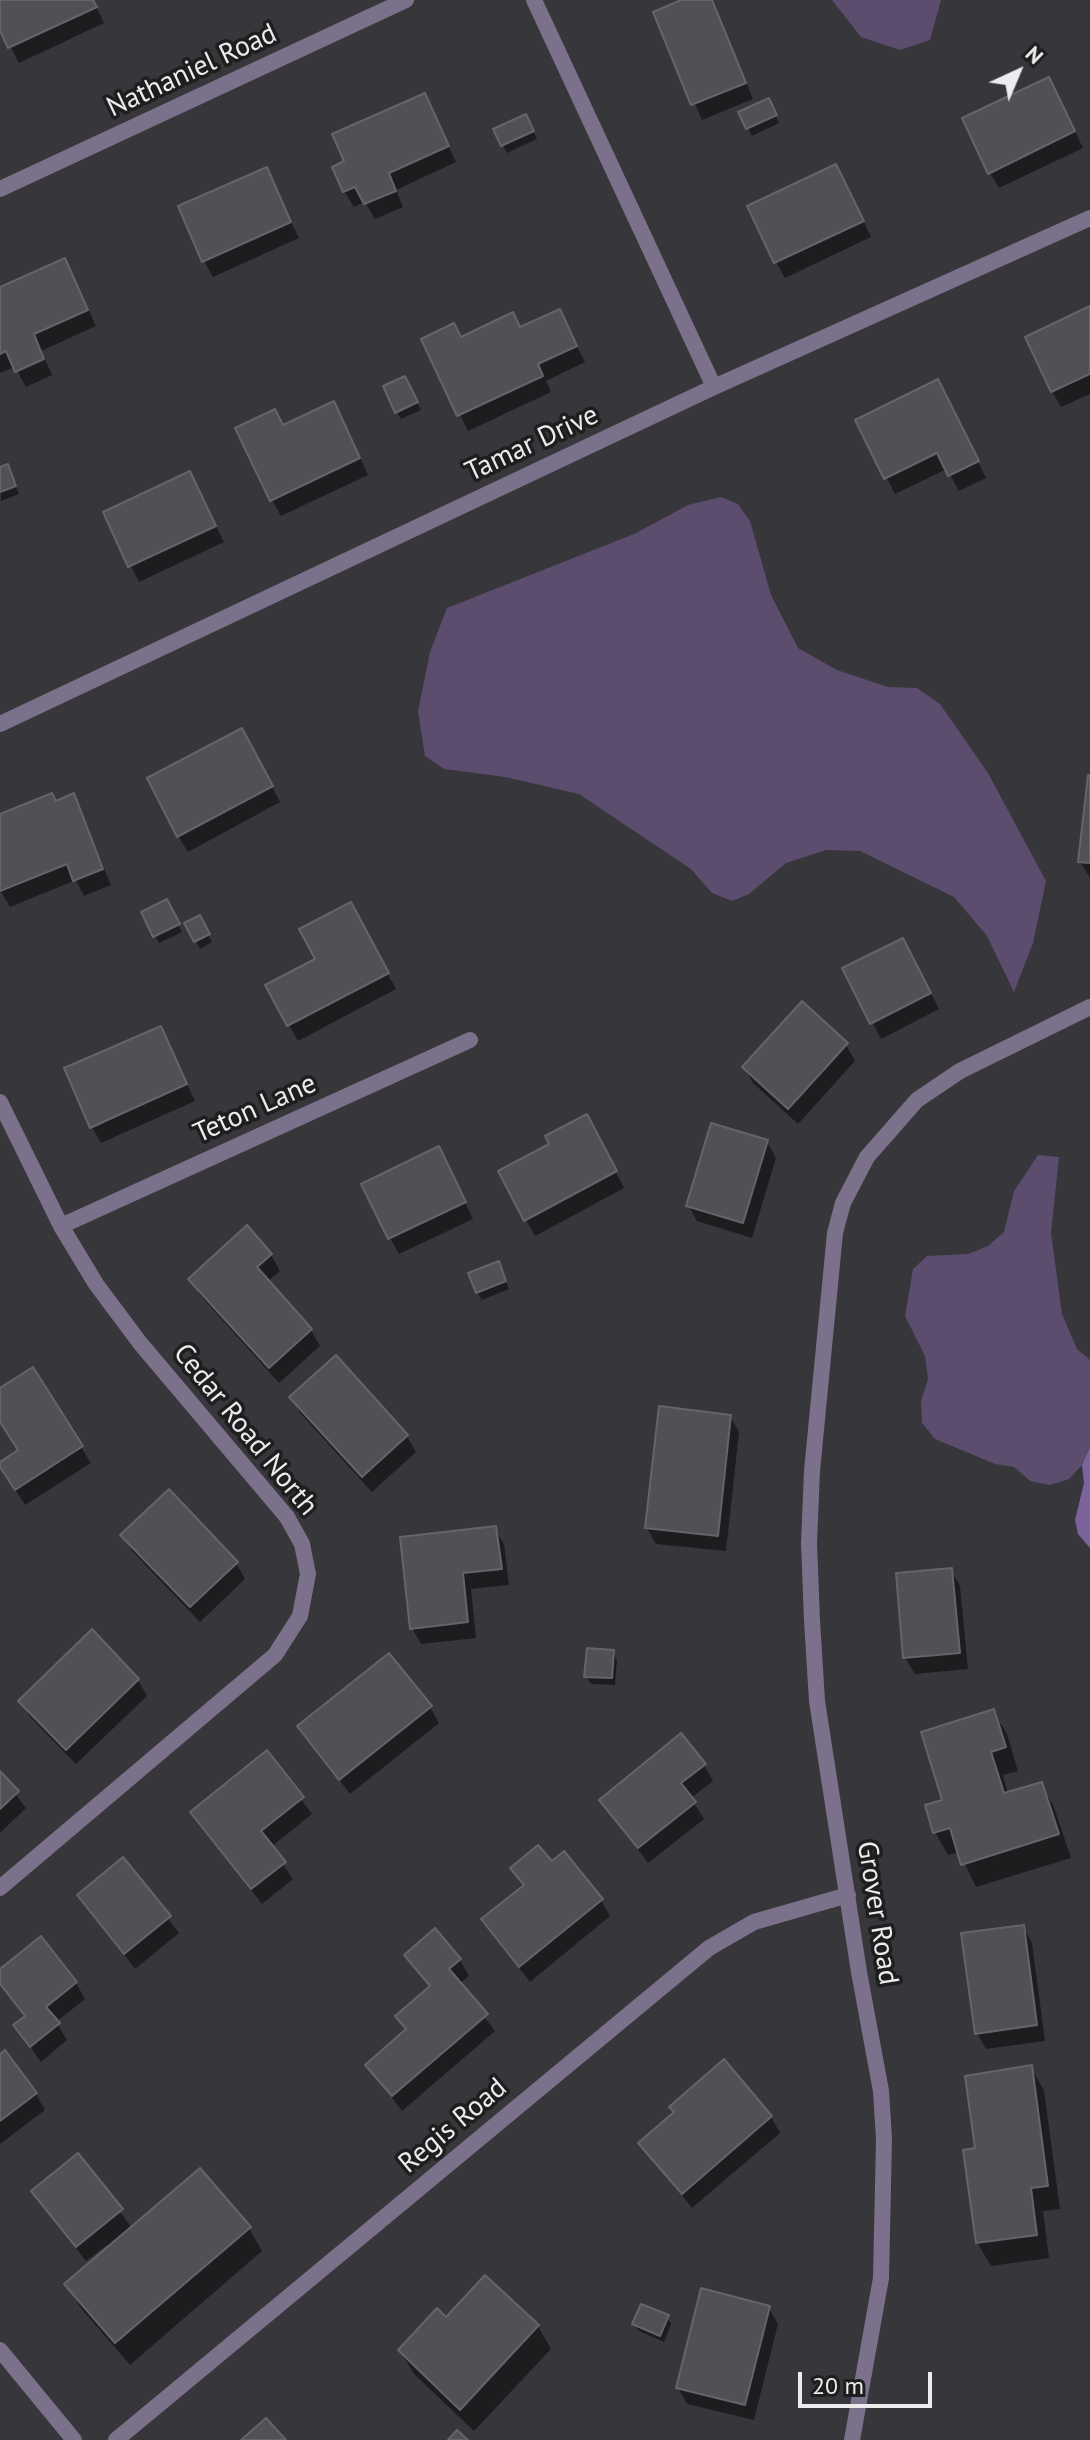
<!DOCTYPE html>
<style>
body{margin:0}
#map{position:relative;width:1090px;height:2440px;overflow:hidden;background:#37363a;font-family:"PT Sans",sans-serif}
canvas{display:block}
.north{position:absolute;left:978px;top:32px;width:80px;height:80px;-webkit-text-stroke:6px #1e1e1f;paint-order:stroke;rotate:44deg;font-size:22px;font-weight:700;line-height:32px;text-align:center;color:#ecebee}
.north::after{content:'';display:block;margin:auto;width:28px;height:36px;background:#ecebee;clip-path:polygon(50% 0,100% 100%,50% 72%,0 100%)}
.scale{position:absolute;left:798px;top:2372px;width:134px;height:36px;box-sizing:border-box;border:4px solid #ecebee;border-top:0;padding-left:10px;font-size:24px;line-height:28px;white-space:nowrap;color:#ecebee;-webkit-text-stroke:6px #1e1e1f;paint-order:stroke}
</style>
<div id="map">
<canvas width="1090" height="2440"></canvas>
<div class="north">N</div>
<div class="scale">20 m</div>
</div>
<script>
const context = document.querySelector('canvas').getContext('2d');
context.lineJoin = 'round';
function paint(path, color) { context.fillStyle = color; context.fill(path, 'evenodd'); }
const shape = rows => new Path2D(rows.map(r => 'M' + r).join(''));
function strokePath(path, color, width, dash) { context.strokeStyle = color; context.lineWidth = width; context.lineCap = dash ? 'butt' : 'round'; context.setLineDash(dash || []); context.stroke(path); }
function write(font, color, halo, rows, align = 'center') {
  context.font = font + ' "PT Sans",sans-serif'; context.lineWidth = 7; context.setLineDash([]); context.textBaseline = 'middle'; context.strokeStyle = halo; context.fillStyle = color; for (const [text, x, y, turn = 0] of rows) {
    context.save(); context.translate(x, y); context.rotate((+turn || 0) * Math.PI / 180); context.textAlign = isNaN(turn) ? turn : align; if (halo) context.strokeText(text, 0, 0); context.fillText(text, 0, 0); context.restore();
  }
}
const green = shape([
 [832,0,941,0,930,40,900,50,861,37],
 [721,497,738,504,750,521,771,595,798,648,837,670,888,687,917,688,940,704,988,773,1046,881,1033,943,1014,992,987,936,954,897,860,851,826,850,786,863,749,894,732,901,712,893,691,869,579,794,505,777,444,769,425,756,418,711,430,652,447,608,634,534,688,505],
 [1038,1155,1059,1157,1051,1233,1062,1314,1077,1349,1090,1360,1090,1447,1082,1465,1069,1479,1050,1485,1030,1481,1014,1467,995,1464,935,1439,922,1423,921,1401,928,1379,925,1356,905,1316,913,1269,927,1256,968,1254,988,1246,1004,1232,1014,1191]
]);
const forest = shape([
 [1090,1447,1090,1548,1078,1534,1075,1520,1084,1483,1082,1465]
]);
const shadow = shape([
 [0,0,93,0,104,23,19,63,0,26],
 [686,0,712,0,753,99,702,120,655,13],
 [424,95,456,162,396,190,403,207,375,219,365,202,354,207,344,191,347,162],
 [1057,95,1083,148,999,188,990,173],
 [772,108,779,123,752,136,741,113],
 [530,124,537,139,507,153,496,130],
 [266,169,299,238,213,277,204,261],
 [844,182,871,237,785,278,776,262],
 [73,276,96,326,41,351,52,375,26,387,15,367,0,373,0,289],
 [1090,309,1090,394,1061,407,1052,391],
 [559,311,585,362,546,381,551,392,468,431,424,340,461,339,521,329],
 [409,386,421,410,401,419,397,412],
 [947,398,986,478,959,491,947,469,895,494,858,421],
 [342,419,368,475,281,516,272,500,284,427],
 [0,469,11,474,19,494,1,501],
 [190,474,224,542,139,582,105,513],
 [251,747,280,802,188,852,178,836],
 [1090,777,1090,878,1080,862],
 [73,796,111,885,84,896,76,880,10,907,0,890,0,823],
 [166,902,182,932,159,943,143,913],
 [199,918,212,942,200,949,187,924],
 [357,918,396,989,298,1041,267,986,318,960],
 [912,956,939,1009,881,1039,845,969],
 [161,1028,195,1101,101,1143,92,1127],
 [846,1045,855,1061,798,1124,753,1083,744,1067],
 [595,1132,624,1188,535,1236,526,1220],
 [767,1142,776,1158,752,1238,697,1221,688,1205],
 [447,1165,473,1219,399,1254,390,1238],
 [271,1255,280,1271,267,1282,311,1330,320,1346,279,1383,200,1295,191,1279],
 [502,1271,509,1289,482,1300,477,1292],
 [336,1358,407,1436,416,1452,372,1492,301,1414,292,1398],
 [32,1370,91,1463,25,1505,9,1480,20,1451,0,1421,0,1390],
 [730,1416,739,1432,726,1551,656,1544,647,1528],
 [495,1529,504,1544,509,1585,471,1589,476,1638,421,1644,412,1628],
 [123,1535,236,1563,245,1579,200,1622,132,1551],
 [951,1570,960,1586,968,1669,915,1674,905,1658],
 [612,1652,617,1660,615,1685,591,1684,586,1677],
 [138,1680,147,1696,76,1764,30,1717,21,1701],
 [430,1707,439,1723,350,1794,300,1727],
 [993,1711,1007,1734,1018,1771,1003,1775,1008,1794,1041,1784,1054,1807,1071,1858,976,1887,959,1852,948,1855,935,1832,944,1801],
 [267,1753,312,1814,271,1847,293,1879,262,1904,192,1813],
 [704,1765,713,1781,691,1798,704,1819,648,1863,602,1800],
 [0,1774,26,1808,0,1833],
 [123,1860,179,1933,135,1969,79,1895],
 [552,1864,601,1900,610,1916,530,1982,483,1920,524,1887,513,1868],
 [1023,1927,1032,1943,1045,2041,986,2049,977,2033],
 [406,1956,460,1960,469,1976,459,1984,495,2031,402,2111,368,2065,406,2032,397,2017,430,1988],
 [0,1971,76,1983,85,1999,56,2022,67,2040,41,2062,15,2026,26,2018,0,1984],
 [0,2057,36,2094,45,2110,0,2144],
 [1031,2067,1044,2091,1060,2209,1043,2211,1049,2258,991,2266,977,2242,977,2149],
 [676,2114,771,2117,780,2133,692,2208,641,2144],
 [78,2156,132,2228,249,2228,262,2251,130,2365,80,2307,67,2284,110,2248,107,2245,86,2261,33,2191],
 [769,2308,778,2324,754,2420,687,2404,678,2388],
 [667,2317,671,2324,664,2342,639,2331,634,2324],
 [446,2320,538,2326,551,2349,474,2431,414,2374,400,2351]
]);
const building = shape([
 [0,0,93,0,97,7,8,48,0,31,0,0],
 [681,0,712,0,746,83,691,105,653,12,681,0],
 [1049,77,1075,131,988,174,962,118,1049,77],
 [425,93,449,146,389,173,396,191,364,204,355,187,343,192,332,167,344,161,332,134,425,93],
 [769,98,777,115,746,129,738,112,769,98],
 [526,114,534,131,501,146,493,129,526,114],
 [836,164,864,221,774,263,747,206,836,164],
 [267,167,291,222,202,262,178,206,267,167],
 [65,258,88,310,34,334,44,359,15,372,6,351,0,354,0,287,65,258],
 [1090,306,1090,374,1051,392,1025,337,1090,306],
 [560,309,577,346,538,364,543,376,457,416,421,339,454,323,461,337,513,312,520,327,560,309],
 [405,376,418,402,395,413,383,386,405,376],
 [938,379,979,461,948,476,937,453,884,479,855,420,938,379],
 [334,401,360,458,270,501,235,428,275,409,283,425,334,401],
 [8,464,16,486,0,492,0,467,8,464],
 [190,471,216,526,128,567,103,512,190,471],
 [242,728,273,786,177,837,147,778,242,728],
 [1088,775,1090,775,1090,863,1078,862,1088,775],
 [52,793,56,801,74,793,103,869,73,881,67,864,0,891,0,814,52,793],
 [167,899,180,924,153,937,141,912,167,899],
 [351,902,389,973,287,1026,265,985,315,959,299,929,351,902],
 [200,915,210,934,194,942,184,923,200,915],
 [903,938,931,993,870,1024,842,968,903,938],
 [802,1001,848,1043,788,1109,742,1067,802,1001],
 [161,1026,187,1084,90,1128,64,1068,161,1026],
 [587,1114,617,1171,524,1221,498,1171,549,1144,545,1136,587,1114],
 [711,1123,768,1140,743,1223,686,1206,711,1123],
 [439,1146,466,1202,388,1239,361,1184,439,1146],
 [247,1225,272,1254,257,1267,312,1329,269,1368,188,1279,247,1225],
 [499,1261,506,1281,476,1293,468,1273,499,1261],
 [336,1355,408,1435,362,1477,289,1397,336,1355],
 [33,1367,83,1446,15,1490,0,1467,0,1462,18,1450,0,1422,0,1388,33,1367],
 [659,1406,731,1415,718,1536,645,1528,659,1406],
 [169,1489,238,1562,190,1607,120,1535,169,1489],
 [496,1526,502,1569,463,1573,468,1622,410,1629,400,1537,496,1526],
 [952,1568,960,1653,903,1658,896,1573,952,1568],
 [92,1629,139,1679,66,1750,18,1701,92,1629],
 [587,1648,614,1650,612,1678,584,1677,587,1648],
 [389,1653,432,1706,339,1780,297,1726,389,1653],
 [994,1709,1006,1747,991,1752,1004,1793,1042,1782,1059,1834,961,1865,950,1828,933,1833,925,1805,942,1800,921,1732,994,1709],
 [681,1733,706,1764,681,1783,696,1802,638,1848,599,1800,681,1733],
 [267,1750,304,1797,261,1831,286,1862,251,1889,190,1812,267,1750],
 [0,1771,19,1791,0,1809,0,1771],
 [538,1845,552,1861,564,1851,603,1899,519,1967,481,1919,524,1885,510,1868,538,1845],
 [123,1857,171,1916,124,1954,77,1895,123,1857],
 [1024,1925,1037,2025,975,2034,961,1933,1024,1925],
 [435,1928,461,1959,449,1969,488,2014,392,2096,365,2065,406,2029,395,2016,430,1986,404,1955,435,1928],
 [41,1936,77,1982,46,2007,60,2023,30,2047,13,2025,25,2016,0,1984,0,1969,41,1936],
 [5,2050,37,2093,0,2121,0,2054,5,2050],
 [724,2059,772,2116,682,2194,638,2143,674,2112,669,2107,724,2059],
 [1032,2065,1048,2186,1031,2188,1037,2235,976,2243,963,2150,975,2148,965,2076,1032,2065],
 [78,2153,123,2209,76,2247,31,2191,78,2153],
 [200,2168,251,2227,115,2343,64,2284,200,2168],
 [485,2275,539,2325,460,2410,398,2350,437,2308,446,2317,485,2275],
 [701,2288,770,2306,745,2405,676,2388,701,2288],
 [641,2304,669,2315,660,2336,632,2324,641,2304],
 [266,2418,286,2440,241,2440,266,2418],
 [457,2430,468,2440,448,2440,457,2430]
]);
const street = shape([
 [534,0,714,387],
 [0,189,406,0],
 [0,724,714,387,1090,218],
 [0,1102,61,1226,96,1284,140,1343,287,1517,302,1544,308,1574,300,1616,275,1655,0,1888],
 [61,1226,470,1040],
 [0,2350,74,2440],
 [116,2440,709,1948,754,1922,848,1895],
 [852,2440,881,2278,884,2139,881,2091,859,1972,817,1701,812,1620,809,1543,812,1471,835,1233,843,1203,867,1157,917,1100,960,1071,1090,1007]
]);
const streetNames = [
 ["Nathaniel Road",192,71,-25],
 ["Tamar Drive",532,444,-25],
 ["Teton Lane",255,1109,-24],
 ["Cedar Road North",245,1430,51],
 ["Grover Road",877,1913,81],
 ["Regis Road",453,2126,-40]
];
paint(green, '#5c4c6e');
paint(forest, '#7d639b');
paint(shadow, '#0007');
paint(building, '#525054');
strokePath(building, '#666469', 2);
strokePath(street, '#7c718a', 16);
write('28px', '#ecebee', '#1e1e1f', streetNames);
</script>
